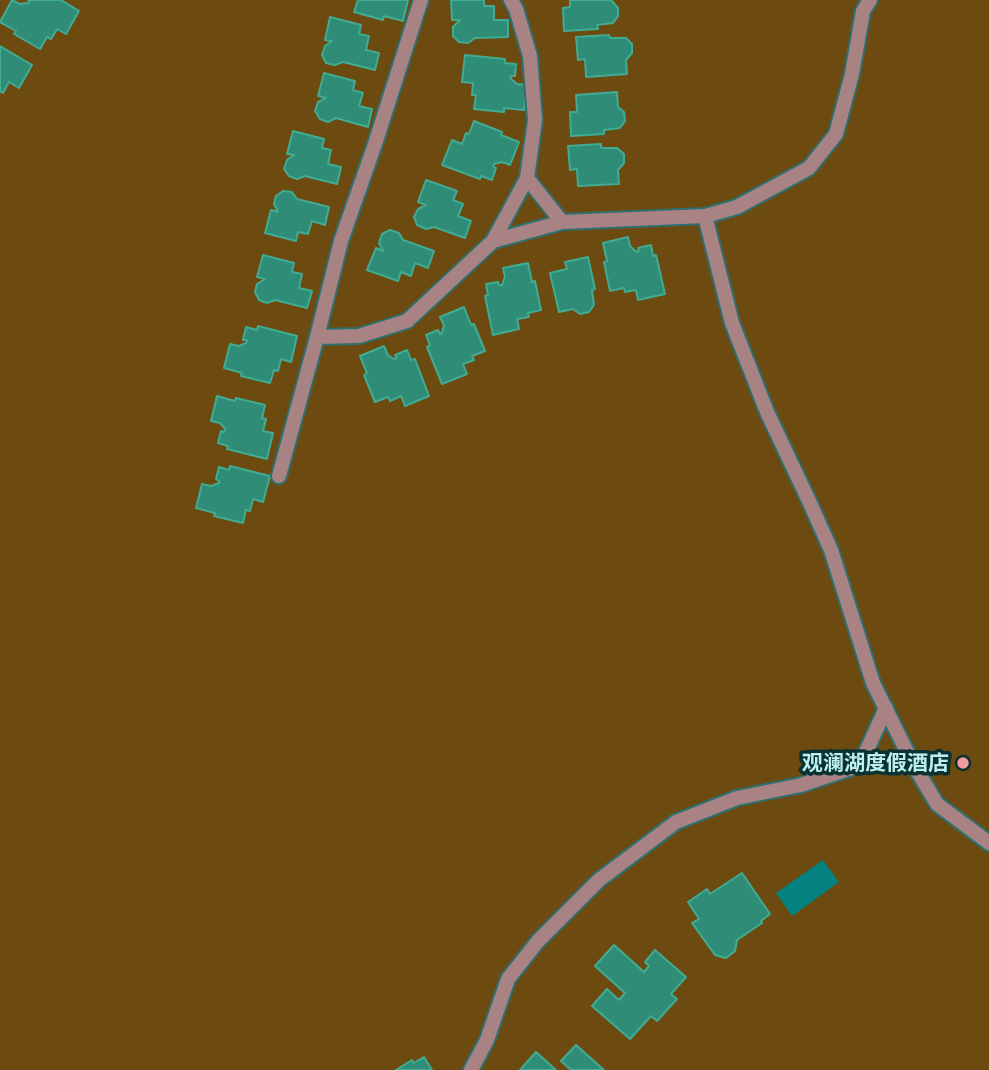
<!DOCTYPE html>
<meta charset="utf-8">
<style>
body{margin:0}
canvas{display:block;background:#0a4f4f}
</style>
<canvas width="989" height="1070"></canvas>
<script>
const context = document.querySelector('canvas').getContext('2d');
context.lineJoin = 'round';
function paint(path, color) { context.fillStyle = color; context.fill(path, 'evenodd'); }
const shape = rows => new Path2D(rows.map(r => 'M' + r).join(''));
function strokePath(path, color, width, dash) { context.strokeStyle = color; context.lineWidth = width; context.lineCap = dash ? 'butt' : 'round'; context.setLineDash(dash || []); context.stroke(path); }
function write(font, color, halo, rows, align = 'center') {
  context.font = font + ' Commissioner,"Noto Sans SC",sans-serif'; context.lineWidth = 7; context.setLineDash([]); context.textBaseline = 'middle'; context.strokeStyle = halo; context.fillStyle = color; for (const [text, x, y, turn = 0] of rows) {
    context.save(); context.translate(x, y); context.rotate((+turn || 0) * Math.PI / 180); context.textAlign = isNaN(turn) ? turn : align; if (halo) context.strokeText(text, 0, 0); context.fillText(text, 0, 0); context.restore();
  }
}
const green = shape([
 [0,0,989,0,989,1070,0,1070]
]);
const water = shape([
 [823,860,839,882,792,916,776,893]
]);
const building = shape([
 [12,0,20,4,28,3,30,1,28,0,61,0,79,11,66,34,57,29,51,39,47,37,40,49,14,34,16,31,0,22,12,0],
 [358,0,408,0,403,21,384,16,383,20,354,12,358,0],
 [451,0,484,0,484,6,494,6,494,20,508,20,508,37,475,38,468,43,459,42,453,36,453,27,460,20,452,20,451,0],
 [570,0,611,0,618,8,618,16,613,23,597,25,598,29,564,31,563,8,570,7,570,0],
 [330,17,361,25,359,34,369,36,366,50,379,53,375,70,343,62,335,65,326,63,322,55,325,46,332,41,325,40,330,17],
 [609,35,610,38,626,38,632,44,632,53,626,60,627,74,586,77,585,59,578,60,576,37,609,35],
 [0,46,32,65,19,88,9,82,3,93,0,91,0,46],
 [465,55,505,59,505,63,516,64,515,76,511,76,510,78,517,84,526,85,524,110,504,108,504,112,474,109,476,95,472,95,473,83,462,82,465,55],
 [324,73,355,81,353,90,363,93,359,106,372,109,368,127,336,118,328,122,320,119,315,111,318,102,326,98,318,96,324,73],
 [617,92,618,107,624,112,625,121,620,128,604,130,604,134,571,136,570,112,577,112,576,95,617,92],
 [474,121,502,132,501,135,519,142,510,165,502,162,494,164,493,166,496,168,492,180,481,176,480,179,442,165,452,140,462,144,466,133,469,134,474,121],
 [293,131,324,139,322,148,331,150,328,164,341,167,337,184,305,176,297,179,289,176,284,169,287,160,294,155,287,154,293,131],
 [601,144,601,148,617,148,624,154,624,163,618,170,619,184,578,186,577,169,570,170,568,146,601,144],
 [426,180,457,191,453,200,463,204,458,216,471,221,465,238,434,227,426,229,417,225,414,217,418,209,426,205,418,202,426,180],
 [283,191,292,192,297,199,329,207,325,225,312,221,308,234,298,232,296,241,265,233,271,210,278,212,274,204,276,196,283,191],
 [390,230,399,233,403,240,434,251,428,268,415,263,411,276,401,272,398,281,367,270,376,248,383,251,379,243,382,234,390,230],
 [628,237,630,246,636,252,639,251,638,248,651,245,653,256,656,255,665,294,638,300,636,290,625,292,624,288,610,291,604,262,607,261,603,243,628,237],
 [263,255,294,263,292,272,302,274,299,288,312,291,307,308,275,300,267,303,259,300,255,292,257,284,265,279,257,277,263,255],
 [588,257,595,289,592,290,594,305,589,312,580,314,573,309,559,312,550,273,567,269,565,262,588,257],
 [528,263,532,282,535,281,541,310,528,313,529,317,517,319,519,329,493,335,485,296,488,295,486,284,498,282,499,285,502,285,505,277,503,268,528,263],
 [464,307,471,325,474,324,485,351,472,356,474,360,463,364,467,374,442,384,427,347,430,345,426,335,438,330,440,334,442,333,444,325,440,317,464,307],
 [258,326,297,336,291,362,281,359,278,371,274,370,270,383,241,376,242,373,224,368,230,344,239,346,246,343,247,340,243,340,246,327,257,330,258,326],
 [384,346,388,355,394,359,397,358,395,355,407,350,411,360,415,359,429,396,405,406,401,396,390,401,388,397,375,402,364,375,367,373,360,356,384,346],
 [217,396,235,401,236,398,265,405,262,418,266,419,263,431,273,433,267,459,227,449,228,446,218,443,221,431,224,432,225,429,220,423,211,421,217,396],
 [230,466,270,476,263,502,253,499,250,511,246,510,243,523,214,516,215,513,196,508,202,484,211,486,219,483,219,481,216,479,219,467,229,470,230,466],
 [742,873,770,914,761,921,762,923,737,940,735,951,726,958,715,955,692,923,699,919,688,902,707,889,710,894,742,873],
 [614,945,644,972,649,966,645,962,655,950,686,977,671,994,677,999,657,1021,651,1016,630,1039,592,1006,607,989,619,1000,625,993,595,966,614,945],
 [576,1045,604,1070,571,1070,561,1061,576,1045],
 [536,1052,556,1070,520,1070,536,1052],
 [424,1057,432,1070,396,1070,412,1060,414,1063,424,1057]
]);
const minor = shape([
 [511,0,516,9,530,56,535,120,527,178,562,222,705,216],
 [870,0,863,11,852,74,836,134,809,168,737,207,705,216,732,323,767,412,809,501,831,550,873,683,913,764,937,804,989,843],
 [493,241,562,222],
 [317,337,359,336,407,321,493,241,527,178],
 [279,476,317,337,341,241,375,144,421,0],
 [860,765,913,764],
 [471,1070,487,1040,508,979,538,941,599,880,676,822,737,798,801,785,860,765,886,708]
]);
const markers = [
 [963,763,7,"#f49aa1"]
];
const poiNames = [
 ["观澜湖度假酒店",949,763]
];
paint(green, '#6d4a0f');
paint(water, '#048282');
paint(building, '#2e8c77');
strokePath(building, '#40ac93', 2);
strokePath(minor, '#2e6f6f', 18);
strokePath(minor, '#a98284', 14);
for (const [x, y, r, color] of markers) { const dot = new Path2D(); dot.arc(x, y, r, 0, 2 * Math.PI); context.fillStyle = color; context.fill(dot); strokePath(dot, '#0b3232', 2.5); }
write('bold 21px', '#bcf0ef', '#0b3232', poiNames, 'right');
</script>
